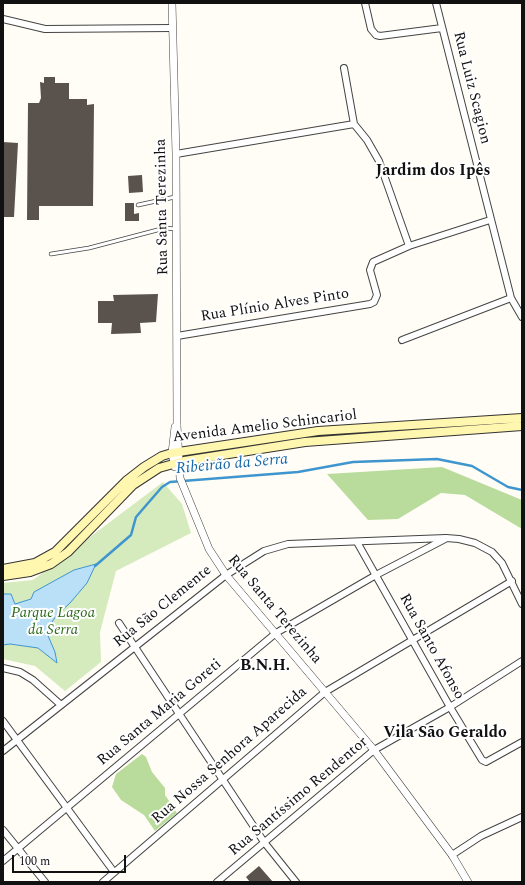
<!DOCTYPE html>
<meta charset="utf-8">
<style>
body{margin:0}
#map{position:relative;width:525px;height:885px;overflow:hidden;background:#fffdf5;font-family:Spectral,serif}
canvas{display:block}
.frame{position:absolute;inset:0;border:4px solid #111;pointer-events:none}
.scale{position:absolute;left:12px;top:855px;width:114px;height:18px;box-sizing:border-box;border:2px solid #111;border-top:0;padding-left:5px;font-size:12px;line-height:14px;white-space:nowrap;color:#111;-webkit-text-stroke:3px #fff;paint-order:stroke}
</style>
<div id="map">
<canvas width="525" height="885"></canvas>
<div class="frame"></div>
<div class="scale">100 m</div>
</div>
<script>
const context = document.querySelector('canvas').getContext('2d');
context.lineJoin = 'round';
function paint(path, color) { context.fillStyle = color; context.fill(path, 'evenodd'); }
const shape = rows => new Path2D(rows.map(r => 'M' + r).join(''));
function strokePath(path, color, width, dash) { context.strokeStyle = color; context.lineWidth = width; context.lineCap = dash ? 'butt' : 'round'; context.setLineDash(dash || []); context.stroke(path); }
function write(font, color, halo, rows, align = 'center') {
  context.font = font + ' Spectral,serif'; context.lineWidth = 4; context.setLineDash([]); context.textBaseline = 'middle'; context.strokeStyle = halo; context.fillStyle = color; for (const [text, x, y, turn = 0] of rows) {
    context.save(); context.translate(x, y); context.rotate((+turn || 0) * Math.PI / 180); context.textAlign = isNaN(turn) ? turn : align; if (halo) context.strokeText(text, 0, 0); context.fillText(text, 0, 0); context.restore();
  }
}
const green = shape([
 [163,482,182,504,191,533,116,571,100,632,101,662,65,691,35,666,3,659,3,583,33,580]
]);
const forest = shape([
 [442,467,522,500,522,529,465,495,441,493,398,519,368,520,327,474],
 [142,754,146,757,152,772,165,788,165,795,177,813,155,831,144,815,121,800,112,787,116,774]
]);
const water = shape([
 [96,564,87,583,70,603,56,616,46,631,55,652,57,663,38,648,10,644,3,645,3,594,11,594,15,604,31,599,34,592,74,570,96,564]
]);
const stream = shape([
 [95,566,131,535,136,517,162,487,170,482,298,472,353,462,437,459,472,466,508,487,522,490]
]);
const building = shape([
 [44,77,55,77,55,83,69,83,69,99,87,99,87,105,94,104,93,206,39,206,39,220,27,220,28,103,39,103,41,98,40,82,44,83],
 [3,142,18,143,14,217,3,217],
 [142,175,143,192,129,193,128,176],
 [125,203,134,203,134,214,139,213,139,221,125,221],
 [158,294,156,322,140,323,141,333,111,334,112,323,98,323,98,301,114,301,113,295],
 [259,866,273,882,250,882,246,877]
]);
const service = shape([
 [138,205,175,197],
 [51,254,89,248,165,228,176,229]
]);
const minor = shape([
 [365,3,371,29,376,35,380,36,442,28],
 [436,3,511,298,522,317],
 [3,19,45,29,172,28],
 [344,68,354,124,367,140,379,161,409,246],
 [176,154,354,124],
 [177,336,370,304,374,302,377,295,370,270,373,262,409,246,490,220],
 [402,340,511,298],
 [357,542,450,707,482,760,486,762,522,742],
 [119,623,264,842,296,882],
 [3,668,20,672,33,680,61,705],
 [3,721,114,872],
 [3,751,226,575,264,551,288,544,446,538,459,539,475,543,492,552,502,563,522,604],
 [3,830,45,882],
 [452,855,481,836,522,817],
 [3,861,276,633,376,575,445,539],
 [103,882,325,692,512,581],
 [217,882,374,750,450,707,522,661]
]);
const tertiary = shape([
 [172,3,176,154,177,425,180,478,209,549,226,575,374,750,452,855,468,882],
 [175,427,172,453,175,467]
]);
const secondary = shape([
 [3,569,35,563,55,552,126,481,144,467,162,456,172,453,318,431,522,418],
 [3,576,30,572,51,564,68,552,133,485,159,468,184,461,305,442,522,426]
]);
const streetNames = [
 ["Rua Luiz Scagion",471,88,76],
 ["Rua Santa Terezinha",163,207,-91],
 ["Rua Plínio Alves Pinto",275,306,-9],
 ["Avenida Amelio Schincariol",265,427,-7],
 ["Rua São Clemente",163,607,-39],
 ["Rua Santa Terezinha",274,610,50],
 ["Rua Santo Afonso",431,647,61],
 ["Rua Santa Maria Goreti",160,713,-40],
 ["Rua Nossa Senhora Aparecida",230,756,-41],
 ["Rua Santíssimo Rendentor",299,797,-40]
];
const parkNames = [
 ["Parque Lagoa",53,614],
 ["da Serra",53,631]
];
const neighbourhoodNames = [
 ["Jardim dos Ipês",433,172],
 ["B.N.H.",265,667],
 ["Vila São Geraldo",445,734]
];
const waterNames = [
 ["Ribeirão da Serra",232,465,-5]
];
paint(green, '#d5ebbd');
paint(forest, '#b9dc9c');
paint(water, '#b9e0f7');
strokePath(water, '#3f96cf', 1);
strokePath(stream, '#3f96cf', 2.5);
paint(building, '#5a524d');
strokePath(service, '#444', 4.5);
strokePath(minor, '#444', 8);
strokePath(tertiary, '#444', 8);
strokePath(secondary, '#333', 10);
strokePath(service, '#fff', 3);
strokePath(minor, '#fff', 6);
strokePath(tertiary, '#fff', 7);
strokePath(secondary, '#fff6b0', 8);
write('15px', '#111', '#fff', streetNames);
write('italic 15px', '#2f6b1f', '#fff', parkNames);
write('bold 16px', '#111', '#fff', neighbourhoodNames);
write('italic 16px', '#1768a6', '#fff', waterNames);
</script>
